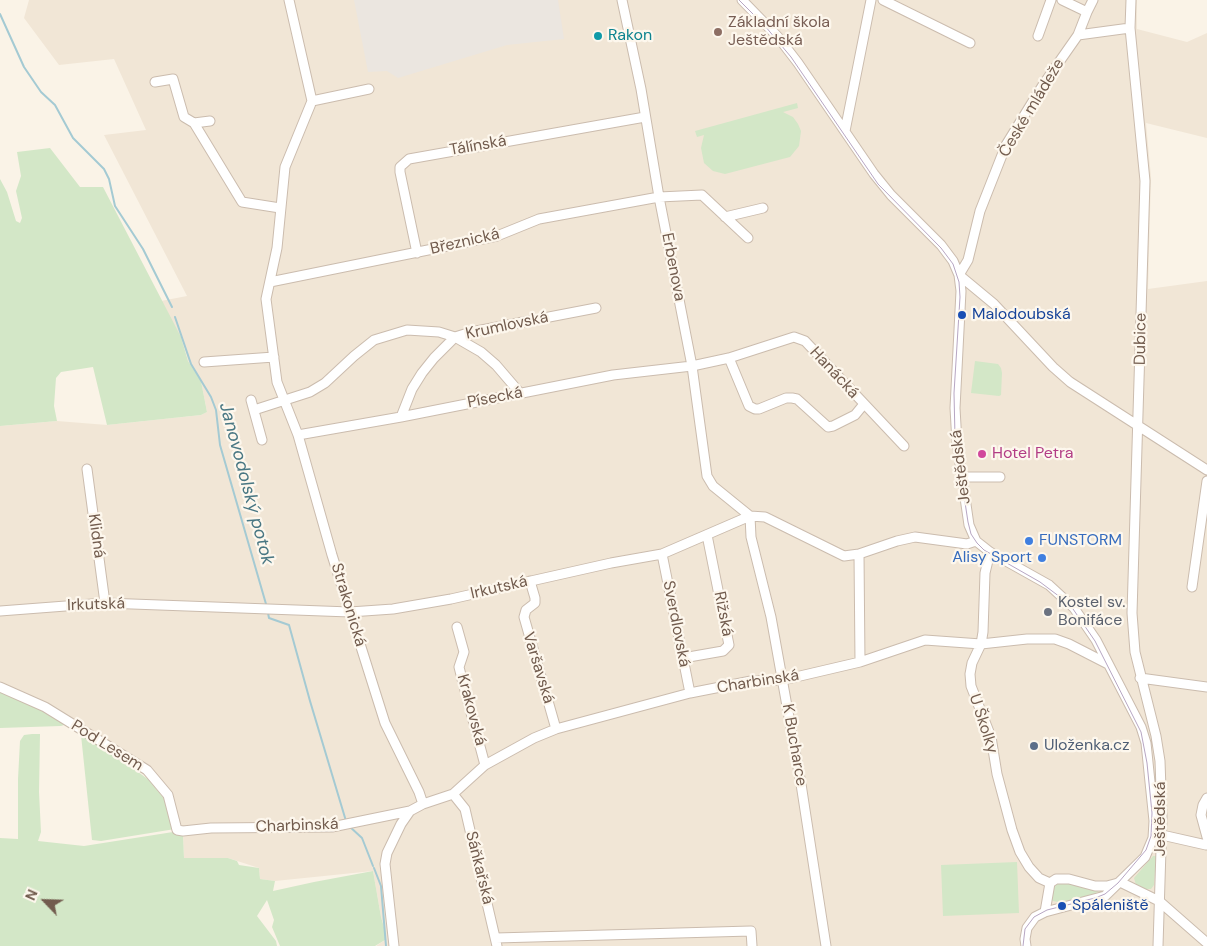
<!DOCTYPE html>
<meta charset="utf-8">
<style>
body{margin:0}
#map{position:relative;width:1207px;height:946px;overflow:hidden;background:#faf3e7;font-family:"DM Sans",sans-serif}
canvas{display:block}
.north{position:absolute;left:20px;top:876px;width:50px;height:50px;-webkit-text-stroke:4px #fdf7ed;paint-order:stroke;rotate:294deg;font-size:14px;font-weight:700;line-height:20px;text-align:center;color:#725c4e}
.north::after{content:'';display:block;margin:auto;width:18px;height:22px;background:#725c4e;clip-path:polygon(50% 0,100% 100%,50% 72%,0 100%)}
</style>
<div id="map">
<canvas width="1207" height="946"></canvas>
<div class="north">N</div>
</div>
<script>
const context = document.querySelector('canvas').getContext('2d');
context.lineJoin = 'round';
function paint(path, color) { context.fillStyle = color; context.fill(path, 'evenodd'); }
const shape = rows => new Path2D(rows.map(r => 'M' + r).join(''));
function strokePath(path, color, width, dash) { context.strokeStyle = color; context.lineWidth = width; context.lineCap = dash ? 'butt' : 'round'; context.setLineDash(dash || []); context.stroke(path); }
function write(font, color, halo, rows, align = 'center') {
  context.font = font + ' "DM Sans",sans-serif'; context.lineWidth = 4.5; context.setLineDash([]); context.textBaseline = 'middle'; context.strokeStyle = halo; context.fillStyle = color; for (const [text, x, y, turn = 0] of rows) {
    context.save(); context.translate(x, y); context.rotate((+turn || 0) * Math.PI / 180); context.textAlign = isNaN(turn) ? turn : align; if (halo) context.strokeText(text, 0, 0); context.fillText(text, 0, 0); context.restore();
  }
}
const residential = shape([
 [29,0,1137,0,1137,29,1187,42,1207,33,1207,138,1146,123,1151,177,1148,289,1207,281,1207,946,376,946,385,940,386,934,381,917,373,871,275,881,260,879,259,868,228,858,184,858,183,835,162,795,149,780,140,772,81,735,67,724,0,690,0,426,57,421,107,425,201,415,207,412,201,381,188,361,183,343,161,301,187,296,104,135,146,130,114,59,59,65,24,18]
]);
const industrial = shape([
 [354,0,558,0,564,39,507,45,398,78,387,71,368,72]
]);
const green = shape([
 [797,103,798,108,783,112,793,117,798,124,801,131,799,146,790,157,725,174,713,171,704,163,701,148,704,135,697,137,695,131],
 [50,148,80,187,103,187,181,337,188,361,201,381,207,412,201,415,107,425,93,367,61,372,56,378,54,406,57,421,0,426,0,179,7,192,16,221,20,223,22,218,16,191,21,176,17,152],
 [975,361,998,364,1001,368,1002,373,1001,395,999,396,971,393],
 [0,690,42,707,67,724,61,726,0,728],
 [32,734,40,734,39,792,41,832,38,841,84,846,173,832,183,835,184,858,228,858,237,861,239,865,259,868,260,879,275,881,273,891,314,882,373,871,381,917,386,934,385,940,375,946,280,946,272,927,274,920,267,900,257,916,276,941,277,946,0,946,0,838,18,839,18,779,20,741,24,735],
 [81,735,108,750,149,780,166,801,175,829,101,841,92,840],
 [1153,856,1156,856,1154,885,1151,889,1144,889,1136,885,1134,878],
 [1017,862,1019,913,943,916,941,865],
 [1062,881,1103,889,1090,896,1058,902,1053,901,1051,899,1052,891,1056,885]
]);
const stream = shape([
 [0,14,24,67,41,92,55,105,73,138,104,169,109,179,115,206,143,249,172,307],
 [175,317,191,364,211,397,216,410,220,445,266,604],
 [1148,437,1190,464],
 [268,613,269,618,289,625,310,701,346,821],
 [349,826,362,838,373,866],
 [374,868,381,886,386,946]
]);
const minor = shape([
 [289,0,312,101,285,167,277,248,266,299,277,382,298,435,332,555,385,723,419,792,423,804],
 [622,0,641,89,659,197,692,366,707,476,713,486,750,516],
 [742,0,778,37,798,63,874,174,891,195,941,245,953,261,959,275,961,291,955,408,957,443,969,525,976,541,990,552,1049,585,1074,608,1096,640,1141,727,1146,743,1154,821,1153,838,1145,857,1105,896,1045,912,1035,917,1027,928,1025,939,1026,946],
 [883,0,970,43],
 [1062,0,1087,12],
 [1131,0,1130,28,1145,181,1132,613,1135,652,1156,736,1160,761,1162,817,1158,946],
 [1078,35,1130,28],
 [1038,36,1051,0],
 [155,82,173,79,184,117,194,123,242,202,280,208],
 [312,101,369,89],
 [194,123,210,121],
 [845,131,871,0],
 [725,217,763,208],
 [417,253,400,172,400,167,409,159,645,117],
 [959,275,994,304,1053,367,1070,382,1207,470],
 [959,275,968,260,980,211,1006,145,1043,85,1078,35,1087,12,1093,0],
 [270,282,497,236,539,219,659,197,702,195,748,238],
 [729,358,749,406,755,409,759,409,786,398,792,398,797,399,828,427,833,426,855,415,864,404],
 [204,362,274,357],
 [251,400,262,440],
 [254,410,310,392,325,383,354,356,374,340,407,330,439,332,455,337,481,352,496,365,520,393],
 [401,417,412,389,422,373,434,358,455,337,471,332,596,308],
 [298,435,401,417,613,375,692,366,729,358,794,337,805,341,904,446],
 [87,469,105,603],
 [962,477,1000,477],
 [750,516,751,537,771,617,801,784,826,946],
 [990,552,985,573,983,632,981,644,972,663,970,674,971,686,991,737,997,774,1012,830,1020,852,1029,867,1039,878,1050,883],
 [662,554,690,693],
 [859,554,860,662],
 [530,581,535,598,535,603,526,610,524,617,556,729],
 [1192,587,1207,481],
 [0,611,105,603,350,612,393,609,451,599,611,563,662,554,750,516,765,517,844,556,859,554,897,541,915,537,967,544,976,541],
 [457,627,464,652,459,667,462,679,485,765],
 [683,658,723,651,729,645,707,535],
 [1140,678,1207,687],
 [0,687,45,707,147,770,168,795,177,830,183,831,211,828,332,827,410,811],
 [453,794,465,809,497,946],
 [1207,798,1203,805,1201,815,1207,837],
 [1162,835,1206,845,1207,842],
 [1120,882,1159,901,1207,943],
 [1045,912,1050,883,1056,879,1069,879,1095,886,1107,886,1118,883],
 [496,938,751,931,752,946],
 [394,946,385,864,387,853,401,824,410,811,423,804,453,794,485,765,534,738,556,729,690,693,751,681,783,680,860,662,925,640,981,644,1027,639,1055,639,1069,644,1108,664]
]);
const tram = shape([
 [739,0,765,26,791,57,878,184,941,248,953,264,959,282,960,297,954,393,955,437,968,522,971,534,977,543,984,550,1040,582,1060,597,1073,609,1095,641,1141,732,1147,763,1152,813,1151,836,1146,850,1118,883,1105,894,1095,898,1047,910,1034,917,1025,929,1023,946]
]);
const markers = [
 [718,32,5,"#8d6e63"],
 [598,36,5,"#0f9aa8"],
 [962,315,5,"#1a4fb4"],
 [982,454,5,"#d1479c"],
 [1029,541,5,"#3f7fe0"],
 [1042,558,5,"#3f7fe0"],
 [1048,612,5,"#6b7280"],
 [1034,746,5,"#5c6f8a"],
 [1062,906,5,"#1a4fb4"]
];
const educationNames = [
 ["Základní škola",728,23],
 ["Ještědská",728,41]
];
const cultureNames = [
 ["Rakon",608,36]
];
const streetNames = [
 ["České mládeže",1032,108,-59],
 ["Tálínská",478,146,-10],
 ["Březnická",465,242,-13],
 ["Erbenova",673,267,79],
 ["Krumlovská",507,326,-12],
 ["Dubice",1141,339,-89],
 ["Hanácká",834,373,47],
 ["Písecká",495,398,-11],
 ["Ještědská",961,467,-97],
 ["Klidná",96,536,82],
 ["Irkutská",499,588,-13],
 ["Irkutská",96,605,-2],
 ["Strakonická",348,605,73],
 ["Rižská",723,614,79],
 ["Sverdlovská",676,624,79],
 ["Varšavská",538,668,73],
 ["Charbinská",758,682,-9],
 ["Krakovská",471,710,75],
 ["U Školky",983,724,72],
 ["K Bucharce",794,745,80],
 ["Pod Lesem",107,746,32],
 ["Ještědská",1161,819,-90],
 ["Charbinská",297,826,-2],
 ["Sáňkařská",479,868,76]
];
const transitNames = [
 ["Malodoubská",972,315],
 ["Spáleniště",1072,906]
];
const hotelNames = [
 ["Hotel Petra",992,454]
];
const shopNames = [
 ["FUNSTORM",1039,541],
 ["Alisy Sport",1032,558,"right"]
];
const worshipNames = [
 ["Kostel sv.",1058,603],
 ["Bonifáce",1058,621]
];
const serviceNames = [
 ["Uloženka.cz",1044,746]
];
const waterNames = [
 ["Janovodolský potok",246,484,75]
];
paint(residential, '#f1e6d6');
paint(industrial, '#ebe6e0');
paint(green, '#d3e7c7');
strokePath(stream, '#a4cad3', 2);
strokePath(minor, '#cbbcae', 11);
strokePath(minor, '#fff', 9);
strokePath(tram, '#b7a6c3', 1);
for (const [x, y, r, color] of markers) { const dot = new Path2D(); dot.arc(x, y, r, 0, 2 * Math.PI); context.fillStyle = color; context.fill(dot); strokePath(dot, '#fdf7ed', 2); }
write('16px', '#785e54', '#fdf7ed', educationNames, 'left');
write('16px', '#0d838f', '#fdf7ed', cultureNames, 'left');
write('16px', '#725c4e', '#fdf7ed', streetNames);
write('16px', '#164399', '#fdf7ed', transitNames, 'left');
write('16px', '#b23c85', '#fdf7ed', hotelNames, 'left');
write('16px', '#366cbe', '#fdf7ed', shopNames, 'left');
write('16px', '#5b616d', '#fdf7ed', worshipNames, 'left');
write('16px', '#4e5e75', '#fdf7ed', serviceNames, 'left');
write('italic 18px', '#497783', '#fdf7ed', waterNames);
</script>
